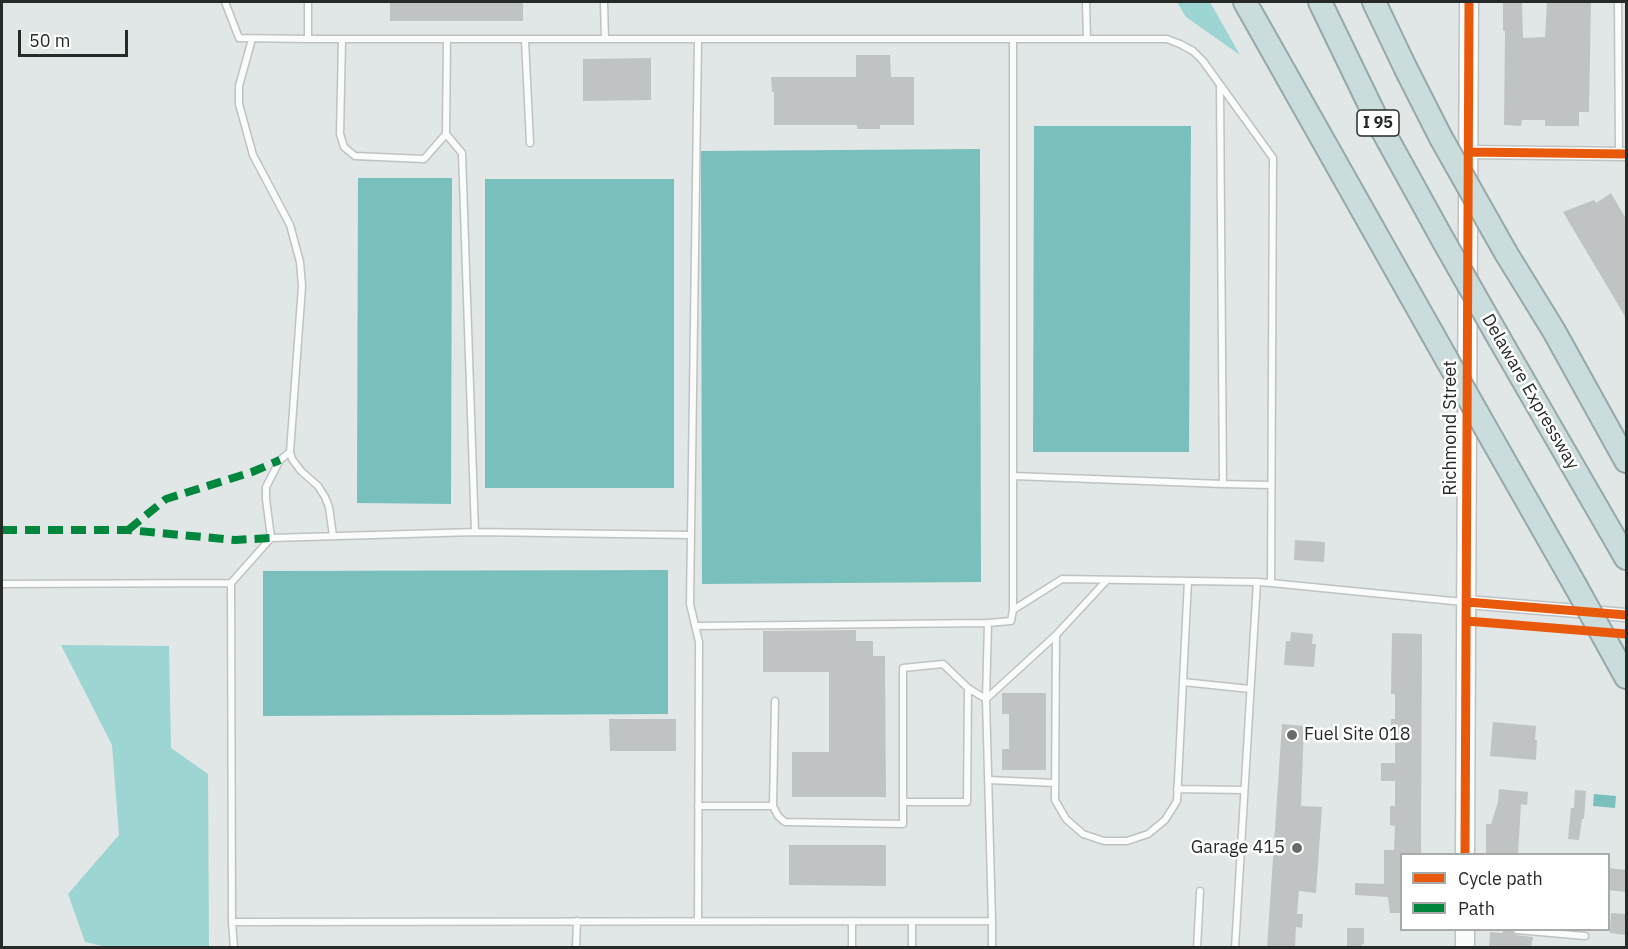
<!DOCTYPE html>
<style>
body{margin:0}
#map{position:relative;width:1628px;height:949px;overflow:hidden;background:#e1e6e6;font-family:"IBM Plex Sans",sans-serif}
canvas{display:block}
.frame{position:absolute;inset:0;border:3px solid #262a29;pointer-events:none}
.legend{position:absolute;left:1400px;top:853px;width:210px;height:78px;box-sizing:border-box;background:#fff;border:2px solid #a8aaa9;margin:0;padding:8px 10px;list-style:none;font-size:18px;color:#262a29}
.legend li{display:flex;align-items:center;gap:12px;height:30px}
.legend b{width:30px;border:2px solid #a8aaa9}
.scale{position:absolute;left:18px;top:30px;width:110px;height:27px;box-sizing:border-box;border:3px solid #262a29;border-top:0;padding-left:8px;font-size:18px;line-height:21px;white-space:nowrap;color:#262a29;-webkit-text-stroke:4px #fff;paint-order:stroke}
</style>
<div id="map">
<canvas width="1628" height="949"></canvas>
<div class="frame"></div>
<ul class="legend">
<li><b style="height:8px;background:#e8590c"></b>Cycle path</li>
<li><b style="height:8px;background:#00873e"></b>Path</li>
</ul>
<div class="scale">50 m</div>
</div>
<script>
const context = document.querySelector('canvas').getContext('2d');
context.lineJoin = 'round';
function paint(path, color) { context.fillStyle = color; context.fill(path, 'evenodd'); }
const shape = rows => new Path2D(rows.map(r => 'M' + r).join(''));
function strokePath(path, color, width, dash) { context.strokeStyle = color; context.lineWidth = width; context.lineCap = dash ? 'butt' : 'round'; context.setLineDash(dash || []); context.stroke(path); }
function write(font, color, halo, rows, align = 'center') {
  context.font = font + ' "IBM Plex Sans",sans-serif'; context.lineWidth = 5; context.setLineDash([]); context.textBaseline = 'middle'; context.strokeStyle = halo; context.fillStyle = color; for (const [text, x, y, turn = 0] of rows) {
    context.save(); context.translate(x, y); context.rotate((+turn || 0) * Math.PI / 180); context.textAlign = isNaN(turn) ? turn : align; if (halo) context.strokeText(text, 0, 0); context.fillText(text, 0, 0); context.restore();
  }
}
const forest = shape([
 [1177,2,1210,2,1240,55,1186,17],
 [61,645,169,646,171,748,208,774,209,947,111,948,85,942,68,894,119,835,112,745]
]);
const water = shape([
 [1034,126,1191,126,1189,452,1033,452],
 [980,149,981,582,702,584,701,151],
 [358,178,452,178,451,504,357,503],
 [485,179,674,179,674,488,485,488],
 [668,570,668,714,263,716,263,571],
 [1594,794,1616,796,1615,808,1593,806]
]);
const building = shape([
 [390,2,523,2,523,21,390,21],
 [1505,2,1522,2,1523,38,1545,37,1547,2,1591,2,1589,112,1579,112,1579,126,1545,126,1545,120,1522,120,1521,126,1504,125,1505,31,1503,31,1503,3],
 [856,55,890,55,891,77,914,77,914,125,880,125,880,129,857,129,857,125,774,125,774,92,772,92,771,77,856,77],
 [651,58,651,100,583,101,583,59],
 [1611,193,1626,219,1626,318,1563,212,1594,200,1596,203],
 [1295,540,1325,542,1324,562,1294,560],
 [856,630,856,641,873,641,873,656,885,656,886,797,792,797,792,752,829,752,829,672,763,672,763,631],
 [1291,632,1313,634,1312,644,1316,644,1314,667,1284,665,1286,641,1290,641],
 [1392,633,1422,634,1421,855,1401,855,1401,913,1390,913,1388,897,1355,895,1355,883,1384,884,1384,850,1394,850,1395,826,1390,825,1390,806,1395,806,1395,781,1381,781,1381,763,1395,763,1395,738,1391,738,1391,719,1395,719,1395,694,1391,694],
 [1002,693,1046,693,1046,770,1002,770,1002,749,1009,749,1009,714,1002,714],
 [609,719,676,719,676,751,610,751],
 [1493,722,1536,726,1535,740,1537,740,1536,760,1490,756],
 [1282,724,1304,726,1301,806,1322,807,1316,893,1299,891,1297,914,1303,914,1302,928,1296,927,1295,948,1267,948],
 [1499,789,1528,792,1527,805,1521,804,1518,855,1486,855,1486,824,1491,824,1498,802],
 [1575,790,1586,791,1584,819,1582,819,1579,840,1568,839,1571,808,1574,808],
 [789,845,886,845,886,886,789,885],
 [1608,868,1626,870,1626,892,1608,890],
 [1611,913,1626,914,1626,935,1610,933],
 [1347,928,1364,928,1364,944,1362,944,1362,948,1347,948],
 [1504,930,1512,930,1516,935,1533,937,1531,948,1489,948,1490,932,1502,933]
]);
const lane = shape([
 [225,2,239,38,308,39],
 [308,2,308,39,1167,39,1180,44,1193,51,1203,61,1273,158,1271,583,1463,602],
 [604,2,605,39],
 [1086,2,1087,39],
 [1618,2,1619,154],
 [252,39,239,86,239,104,253,155,290,225,300,262,302,286,290,452,280,460,266,487,266,499,271,538],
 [1013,39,1013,476,1223,484],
 [342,40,340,134,344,147,355,156,424,159,446,134,447,40],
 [525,40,530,143],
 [698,40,690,604,699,642,698,921],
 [1220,86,1223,484,1271,485],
 [446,134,462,153,475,532],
 [290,452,292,459,301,471,318,486,325,497,329,507,333,536],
 [1013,476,1013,610,1062,579,1257,582],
 [2,584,231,583],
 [695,626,988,623],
 [1056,635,1055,800,1066,819,1083,834,1104,841,1127,841,1148,834,1165,820,1177,801,1188,581],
 [1183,682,1250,689],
 [775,701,773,806,778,816,785,822,903,824,903,668,943,664,968,688,986,699,988,623,1011,621,1013,610],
 [989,780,1055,783],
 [1177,789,1244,790],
 [903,802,967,802,968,688],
 [698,806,773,806],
 [852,921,852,948],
 [992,921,986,699,1056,635,1107,580],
 [232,922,992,921,992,948],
 [1517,930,1585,936],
 [234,948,232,922,231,583,271,538,475,532,691,535],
 [576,948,577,921],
 [912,948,912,921],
 [1197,948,1200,891],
 [1235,948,1257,582,1271,583]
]);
const street = shape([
 [1469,152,1626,154],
 [1467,602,1626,615]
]);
const secondary = shape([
 [1465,854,1469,2],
 [1465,948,1465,930]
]);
const highway = shape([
 [1245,2,1446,358],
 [1320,2,1379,124,1443,240],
 [1374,2,1405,67,1441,138],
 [1506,253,1554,331,1626,461],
 [1500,340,1626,558],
 [1493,441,1575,585],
 [1605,639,1626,677]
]);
const highwayBridge = shape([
 [1441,138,1506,253],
 [1443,240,1500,340],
 [1446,358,1493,441],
 [1575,585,1605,639]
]);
const quiet = shape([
 [2,530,128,530,235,540,271,538],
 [128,530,166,499,252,472,280,460]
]);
const cycleway = shape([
 [1469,152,1626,154],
 [1467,602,1626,615],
 [1467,621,1626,634],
 [1465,854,1469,2]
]);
const markers = [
 [1292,735,6,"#676c6b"],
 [1297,848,6,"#676c6b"]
];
const shields = [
 [1378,123,42]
];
const shieldNames = [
 ["I 95",1378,123]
];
const streetNames = [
 ["Delaware Expressway",1530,392,60],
 ["Richmond Street",1451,428,-90]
];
const poiNames = [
 ["Fuel Site 018",1304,735],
 ["Garage 415",1285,848,"right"]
];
paint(forest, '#9dd5d2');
paint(water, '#79c0bd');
paint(building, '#bfc3c3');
strokePath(lane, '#bec2c2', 9);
strokePath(street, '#bec2c2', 15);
strokePath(secondary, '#bec2c2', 21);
strokePath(highway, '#96a9a8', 26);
strokePath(lane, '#fafbfb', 6);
strokePath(street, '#fafbfb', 12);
strokePath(secondary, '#fafbfb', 18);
strokePath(highway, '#cadcdb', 22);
strokePath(highwayBridge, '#96a9a8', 26, []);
strokePath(highwayBridge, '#cadcdb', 22);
strokePath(quiet, '#00873e', 8, [15, 8]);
strokePath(cycleway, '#e8590c', 9);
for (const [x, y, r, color] of markers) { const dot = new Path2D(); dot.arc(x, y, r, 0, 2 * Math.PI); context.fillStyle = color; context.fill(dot); strokePath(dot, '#fff', 2); }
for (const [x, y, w] of shields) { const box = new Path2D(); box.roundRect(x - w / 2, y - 13, w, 26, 4.5); context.fillStyle = '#fff'; context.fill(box); strokePath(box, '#262a29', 1.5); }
write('bold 16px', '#262a29', null, shieldNames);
write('18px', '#262a29', '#fff', streetNames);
write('18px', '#262a29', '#fff', poiNames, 'left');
</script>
